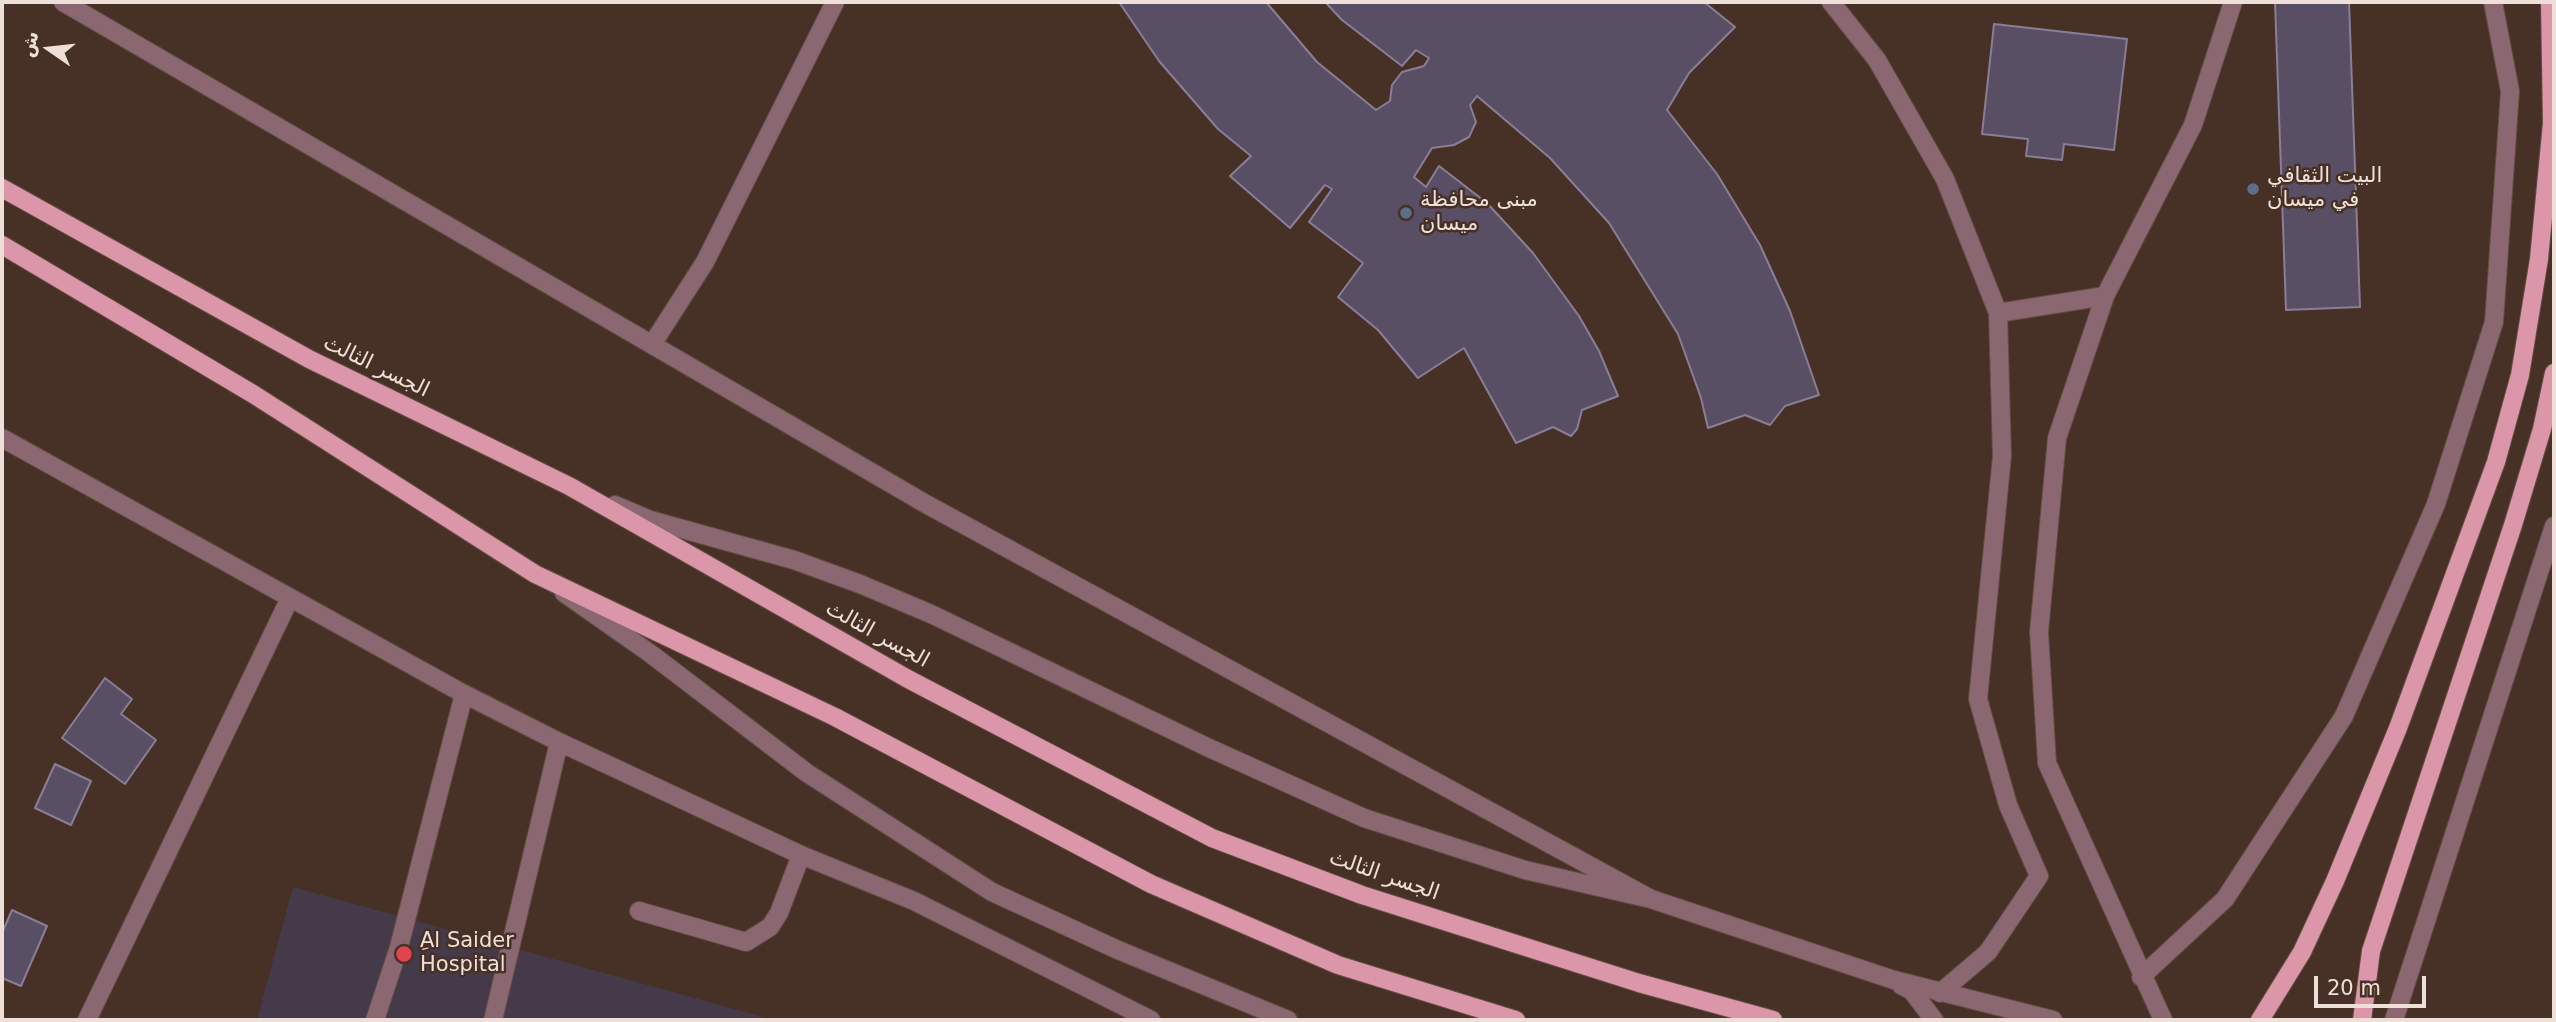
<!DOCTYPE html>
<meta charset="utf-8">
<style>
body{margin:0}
#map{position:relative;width:2556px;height:1022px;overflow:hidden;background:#473126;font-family:"DejaVu Sans","Noto Naskh Arabic",sans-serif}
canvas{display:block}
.frame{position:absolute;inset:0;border:4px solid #eee0d8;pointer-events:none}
.north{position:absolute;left:14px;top:14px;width:70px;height:70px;-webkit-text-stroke:5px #473126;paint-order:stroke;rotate:284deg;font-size:19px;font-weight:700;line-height:28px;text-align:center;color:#eee0d8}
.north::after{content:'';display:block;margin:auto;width:24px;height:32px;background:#eee0d8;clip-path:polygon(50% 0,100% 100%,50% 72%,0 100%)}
.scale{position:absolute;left:2314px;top:976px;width:112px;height:32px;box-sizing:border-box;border:4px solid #eee0d8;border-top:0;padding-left:9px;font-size:21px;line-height:24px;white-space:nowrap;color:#eee0d8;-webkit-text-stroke:5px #473126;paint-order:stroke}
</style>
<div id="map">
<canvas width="2556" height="1022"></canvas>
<div class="frame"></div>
<div class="north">ش</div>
<div class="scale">20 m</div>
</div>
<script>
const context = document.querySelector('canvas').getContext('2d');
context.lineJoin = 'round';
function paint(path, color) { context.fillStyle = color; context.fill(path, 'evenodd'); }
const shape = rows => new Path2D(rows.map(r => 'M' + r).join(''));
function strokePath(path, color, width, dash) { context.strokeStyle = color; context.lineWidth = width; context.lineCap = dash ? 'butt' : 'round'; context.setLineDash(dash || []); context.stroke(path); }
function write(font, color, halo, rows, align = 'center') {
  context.font = font + ' "DejaVu Sans","Noto Naskh Arabic",sans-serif'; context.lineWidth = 5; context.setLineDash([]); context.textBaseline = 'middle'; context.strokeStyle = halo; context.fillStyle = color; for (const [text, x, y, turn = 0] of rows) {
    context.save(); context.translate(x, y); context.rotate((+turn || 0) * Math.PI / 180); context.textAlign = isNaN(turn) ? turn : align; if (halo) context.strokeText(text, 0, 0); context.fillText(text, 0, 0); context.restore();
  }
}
const medical = shape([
 [293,887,774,1020,257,1020]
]);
const building = shape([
 [1119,2,1266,2,1317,62,1376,110,1390,101,1392,85,1402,72,1424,66,1429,58,1416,50,1402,66,1342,20,1325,2,1704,2,1735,27,1689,73,1667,110,1717,174,1760,245,1790,311,1819,395,1785,406,1770,425,1745,415,1708,428,1701,398,1678,334,1609,223,1550,158,1477,96,1470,105,1476,122,1469,137,1454,145,1432,148,1414,177,1426,187,1439,166,1487,203,1533,253,1579,316,1599,351,1618,396,1582,410,1577,429,1571,436,1553,427,1516,443,1464,348,1418,378,1378,330,1338,297,1363,263,1309,222,1332,189,1325,185,1290,228,1230,176,1251,156,1218,129,1159,61,1119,2],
 [2275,2,2349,2,2360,307,2286,310,2275,2],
 [1994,24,2127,39,2114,150,2064,144,2062,160,2026,156,2028,139,1982,134,1994,24],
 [105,678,132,699,121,714,156,740,125,784,62,738,105,678],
 [55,764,91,781,71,825,35,808,55,764],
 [12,910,47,926,21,986,2,978,2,933,12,910]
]);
const minor = shape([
 [63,2,926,504,1651,899],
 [1831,2,1877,60,1945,179,1998,313,2002,456,1978,699,2008,805,2039,876,1988,952,1940,993],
 [1998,313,2105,296],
 [653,343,705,262,835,2],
 [2,438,464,694,559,742,801,855,914,901,1151,1020],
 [615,505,650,520,794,560,860,584,931,614,1207,747,1364,818,1525,870,1651,899,1894,980,2053,1020],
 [564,593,651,654,807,773,992,892,1118,950,1288,1020],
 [639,911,746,942,770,927,779,913,801,855],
 [2141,977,2225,899,2344,716,2436,504,2494,322,2510,91,2493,2],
 [1901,985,1912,991,1934,1020],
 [87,1020,290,598],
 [375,1020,399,947,464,694],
 [493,1020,559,742],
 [2163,1020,2047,763,2039,632,2057,438,2105,296,2193,125,2233,2],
 [2394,1020,2554,526]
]);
const major = shape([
 [2,188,309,359,569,486,908,679,1212,838,1362,895,1639,983,1773,1020],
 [2,245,253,394,535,574,835,717,1151,884,1338,965,1516,1020],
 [2260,1020,2302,952,2335,881,2398,728,2496,462,2520,375,2539,259,2552,123,2550,2],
 [2362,1020,2371,951,2513,525,2542,429,2554,373]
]);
const markers = [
 [2253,189,7,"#5c6f8a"],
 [1406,213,7,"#5c6f8a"],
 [404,954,9,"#e0444e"]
];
const poiNames = [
 ["البيت الثقافي",2267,177],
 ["في ميسان",2267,201],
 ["مبنى محافظة",1420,201],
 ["ميسان",1420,225],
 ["ِAl Saider",420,942],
 ["Hospital",420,966]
];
const streetNames = [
 ["الجسر الثالث",376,367,26],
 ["الجسر الثالث",877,635,29],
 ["الجسر الثالث",1384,876,19]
];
paint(medical, '#453a49');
paint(building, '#594f64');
strokePath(building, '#8a7e96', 2);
strokePath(minor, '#624d42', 20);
strokePath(major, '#624d42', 20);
strokePath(minor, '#8a6771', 18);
strokePath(major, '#dc96aa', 18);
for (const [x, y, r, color] of markers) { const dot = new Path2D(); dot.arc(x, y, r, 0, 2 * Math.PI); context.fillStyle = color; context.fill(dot); strokePath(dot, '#473126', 2.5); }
write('21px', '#eee0d8', '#473126', poiNames, 'left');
write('21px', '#eee0d8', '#473126', streetNames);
</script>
